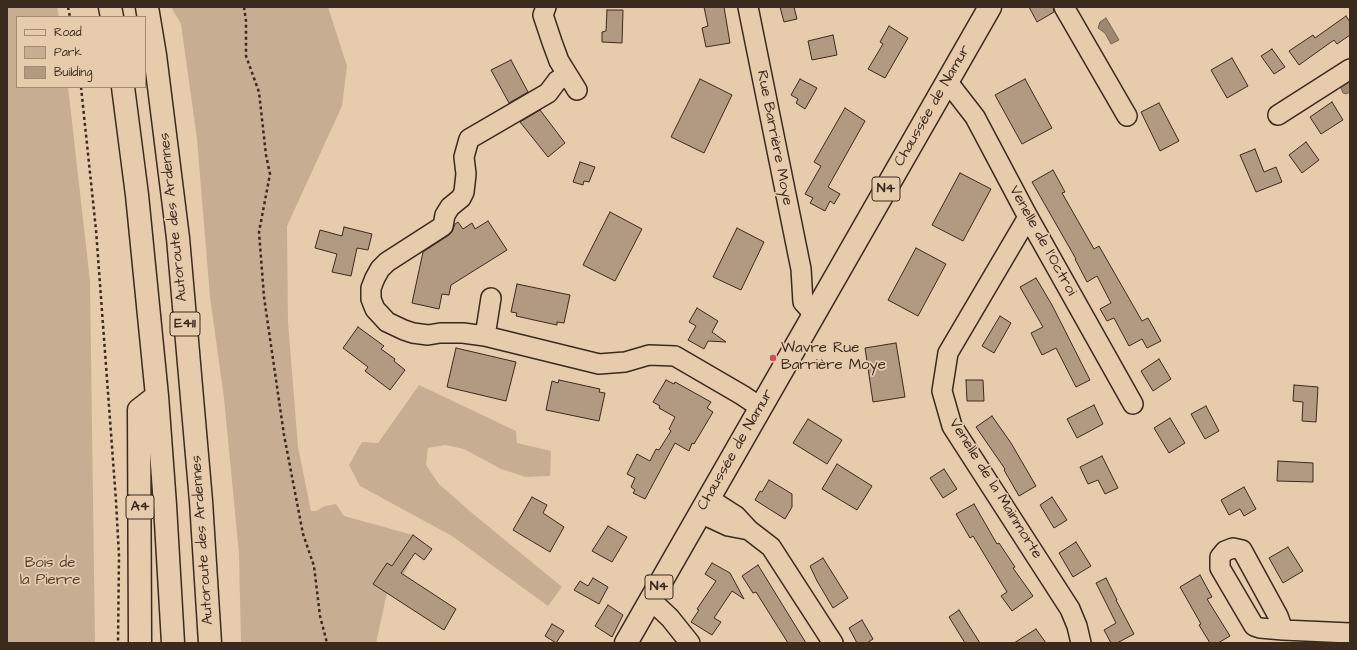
<!DOCTYPE html>
<meta charset="utf-8">
<style>
body{margin:0}
#map{position:relative;width:1357px;height:650px;overflow:hidden;background:#e6ccad;font-family:"Architects Daughter",sans-serif}
canvas{display:block}
.frame{position:absolute;inset:0;border:8px solid #3b2a1e;pointer-events:none}
.legend{position:absolute;left:16px;top:16px;width:130px;height:72px;box-sizing:border-box;background:#e6ccad;border:1px solid #a28b74;margin:0;padding:5px 7px;list-style:none;font-size:12px;color:#3b2a1e}
.legend li{display:flex;align-items:center;gap:8px;height:20px}
.legend b{width:20px;border:1px solid #a28b74}
</style>
<div id="map">
<canvas width="1357" height="650"></canvas>
<div class="frame"></div>
<ul class="legend">
<li><b style="height:5px;background:#e6ccad"></b>Road</li>
<li><b style="height:11px;background:#c7ae93"></b>Park</li>
<li><b style="height:11px;background:#b29a80"></b>Building</li>
</ul>
</div>
<script>
const context = document.querySelector('canvas').getContext('2d');
context.lineJoin = 'round';
function paint(path, color) { context.fillStyle = color; context.fill(path, 'evenodd'); }
const shape = rows => new Path2D(rows.map(r => 'M' + r).join(''));
function strokePath(path, color, width, dash) { context.strokeStyle = color; context.lineWidth = width; context.lineCap = dash ? 'butt' : 'round'; context.setLineDash(dash || []); context.stroke(path); }
function write(font, color, halo, rows, align = 'center') {
  context.font = font + ' "Architects Daughter",sans-serif'; context.lineWidth = 3.5; context.setLineDash([]); context.textBaseline = 'middle'; context.strokeStyle = halo; context.fillStyle = color; for (const [text, x, y, turn = 0] of rows) {
    context.save(); context.translate(x, y); context.rotate((+turn || 0) * Math.PI / 180); context.textAlign = isNaN(turn) ? turn : align; if (halo) context.strokeText(text, 0, 0); context.fillText(text, 0, 0); context.restore();
  }
}
const green = shape([
 [7,7,57,7,59,17,17,17,17,87,68,87,90,281,95,643,7,643],
 [171,7,328,7,347,66,342,106,287,226,288,322,298,447,311,511,316,511,325,506,336,504,344,516,413,535,403,550,412,557,404,574,387,563,373,584,387,593,376,643,241,643,239,554,224,398,210,297,197,139,181,24],
 [419,385,516,431,517,443,551,451,550,476,526,477,501,469,464,449,445,445,428,448,426,465,439,484,472,513,562,587,548,606,452,536,360,486,349,465,362,442,378,443]
]);
const water = shape([
 [1106,18,1119,40,1111,44,1105,33,1098,28,1100,22,1106,18],
 [1350,79,1350,92,1346,94,1343,93,1341,88,1341,85,1350,79]
]);
const building = shape([
 [704,7,724,7,730,43,706,47,702,28,708,26,704,7],
 [780,7,794,7,797,19,784,22,780,7],
 [1029,7,1053,7,1054,12,1037,22,1029,7],
 [607,10,623,10,622,43,602,42,602,32,606,31,607,10],
 [1346,16,1350,22,1350,35,1337,44,1334,40,1299,65,1289,51,1313,35,1315,38,1346,16],
 [889,26,908,38,885,78,868,69,883,44,880,42,889,26],
 [833,35,837,55,812,60,808,41,833,35],
 [1272,49,1285,67,1274,74,1261,56,1272,49],
 [1232,58,1248,86,1227,98,1211,70,1232,58],
 [511,60,528,92,509,103,491,70,511,60],
 [700,79,732,95,704,153,671,137,700,79],
 [800,79,817,88,805,109,796,103,798,99,791,95,800,79],
 [1025,79,1052,128,1022,144,995,95,1025,79],
 [1332,102,1343,120,1321,134,1310,117,1332,102],
 [1159,103,1179,141,1160,151,1141,112,1159,103],
 [845,108,865,121,828,187,840,194,834,204,830,201,825,211,810,203,813,198,805,194,821,166,814,162,845,108],
 [540,110,565,143,548,157,520,122,540,110],
 [1306,142,1319,160,1302,173,1289,155,1306,142],
 [1255,149,1264,172,1276,167,1282,182,1256,192,1240,155,1255,149],
 [580,162,595,167,589,182,584,181,583,185,573,182,580,162],
 [1053,170,1065,192,1062,193,1094,249,1099,246,1142,321,1148,318,1161,341,1147,348,1142,339,1129,346,1114,318,1107,321,1100,309,1111,303,1097,276,1087,282,1075,259,1076,259,1032,182,1053,170],
 [960,173,991,189,963,241,932,225,960,173],
 [610,212,642,229,615,281,583,265,610,212],
 [488,221,507,250,451,285,449,295,442,294,439,309,412,303,423,252,449,235,452,232,455,224,458,222,463,229,472,223,475,229,488,221],
 [344,227,372,234,368,250,357,248,351,276,332,272,337,254,315,248,320,230,342,236,344,227],
 [737,228,764,242,741,290,713,277,737,228],
 [916,248,946,264,918,316,888,300,916,248],
 [1036,278,1052,305,1090,380,1076,387,1056,348,1042,355,1031,333,1043,327,1020,287,1036,278],
 [517,284,570,295,564,323,557,322,557,325,543,322,516,316,517,313,511,312,517,284],
 [697,308,718,321,712,332,726,342,708,341,704,349,688,340,696,326,689,322,697,308],
 [1000,316,1011,323,994,353,982,346,1000,316],
 [358,327,384,346,381,349,395,359,394,361,405,370,390,390,365,371,368,367,343,348,358,327],
 [896,343,905,397,873,402,865,348,896,343],
 [456,348,516,362,506,401,447,387,456,348],
 [1159,359,1171,379,1153,391,1141,371,1159,359],
 [559,380,600,389,599,392,605,393,599,421,546,410,552,381,558,383,559,380],
 [666,380,674,384,675,382,711,402,707,408,713,412,694,444,692,443,689,451,675,443,645,499,633,493,635,490,631,487,635,478,627,474,637,454,650,461,656,449,659,450,671,431,669,429,675,417,659,408,660,406,653,402,666,380],
 [966,380,983,380,984,401,967,401,966,380],
 [1294,385,1318,387,1316,422,1302,421,1303,402,1293,401,1294,385],
 [1094,405,1103,424,1077,438,1067,419,1094,405],
 [1206,406,1219,431,1205,439,1191,414,1206,406],
 [992,416,1011,443,1036,486,1019,496,1004,470,1005,469,976,427,992,416],
 [1170,418,1185,443,1169,453,1154,428,1170,418],
 [808,419,842,440,827,464,793,443,808,419],
 [1102,456,1118,488,1105,494,1098,480,1088,484,1080,467,1102,456],
 [1278,461,1313,463,1313,482,1277,481,1278,461],
 [837,464,872,486,857,510,822,489,837,464],
 [944,469,957,489,943,498,930,478,944,469],
 [769,480,792,494,792,507,785,519,755,500,760,491,762,492,769,480],
 [1244,487,1256,509,1244,516,1240,509,1229,515,1221,500,1244,487],
 [532,497,547,505,543,513,564,527,550,552,513,530,532,497],
 [1052,497,1067,520,1054,528,1040,505,1052,497],
 [974,504,997,544,999,543,1015,567,1013,568,1033,596,1012,611,1001,596,1007,592,973,536,970,538,956,514,974,504],
 [608,526,627,537,612,562,592,551,608,526],
 [413,535,432,549,424,560,415,553,401,573,456,609,444,630,373,584,387,563,392,566,413,535],
 [1076,542,1091,566,1073,577,1059,553,1076,542],
 [1288,547,1303,571,1283,583,1269,558,1288,547],
 [823,558,848,598,833,608,817,581,810,566,823,558],
 [712,563,730,573,744,599,732,591,714,618,721,622,712,635,691,622,699,610,697,609,716,581,705,574,712,563],
 [758,565,806,643,788,643,756,592,753,593,742,576,758,565],
 [1200,575,1212,597,1207,599,1230,636,1218,643,1210,643,1199,625,1201,624,1180,587,1200,575],
 [593,578,608,587,599,604,574,590,580,581,588,586,593,578],
 [1106,578,1117,600,1116,600,1134,634,1117,643,1111,643,1104,630,1116,623,1096,583,1106,578],
 [608,605,623,615,612,637,595,626,608,605],
 [959,610,980,643,965,643,949,617,959,610],
 [862,620,873,639,867,643,857,643,849,628,862,620],
 [552,624,564,631,556,643,545,636,552,624],
 [1036,629,1046,643,1014,643,1036,629]
]);
const path = shape([
 [68,7,70,17],
 [244,7,246,21,246,56,259,92,266,155,270,174,259,232,264,297,284,435,303,534,314,566,320,616,327,643],
 [81,87,96,230,116,501,119,556,118,643]
]);
const minor = shape([
 [546,7,543,15,552,42,559,61,577,90],
 [748,7,801,269,803,302,814,314],
 [1064,7,1127,116],
 [567,75,557,81,548,93,469,139,464,157,466,174,464,192,461,198,450,207,445,215,443,226,387,262,380,269,375,278,371,288,371,299,375,309,387,322,404,330,413,333,428,335,440,333,463,333,485,336,599,364,625,362,649,355,675,356,742,395,760,407],
 [947,81,975,117,1028,217,1133,404],
 [1278,115,1350,69],
 [1028,217,948,353,942,391,952,426,1070,609,1077,626,1081,643],
 [485,336,491,298],
 [708,498,736,516,749,530,771,547,833,643],
 [700,513,728,526,749,530],
 [651,600,670,618,690,643],
 [1283,630,1278,616,1242,550,1233,548,1225,551,1220,557,1220,568,1254,626,1260,628,1283,630,1350,633]
]);
const major = shape([
 [626,643,990,7]
]);
const highway = shape([
 [110,7,112,17],
 [147,7,155,55,178,238,201,501,210,643],
 [123,87,137,195,157,396,165,505,173,643],
 [140,643,139,410,157,396]
]);
const markers = [
 [773,358,4,"#d1495b"]
];
const shields = [
 [886,189,28],
 [185,324,30],
 [140,507,28],
 [659,587,28]
];
const shieldNames = [
 ["N4",886,189],
 ["E411",185,324],
 ["A4",140,507],
 ["N4",659,587]
];
const streetNames = [
 ["Chaussée de Namur",933,106,-60],
 ["Rue Barrière Moye",774,138,79],
 ["Autoroute des Ardennes",174,217,-96],
 ["Venelle de l'Octroi",1042,241,61],
 ["Chaussée de Namur",736,450,-60],
 ["Venelle de la Mainmorte",995,489,58],
 ["Autoroute des Ardennes",203,540,-94]
];
const poiNames = [
 ["Wavre Rue",781,349],
 ["Barrière Moye",781,366]
];
const parkNames = [
 ["Bois de",50,564],
 ["la Pierre",50,581]
];
paint(green, '#c7ae93');
paint(water, '#9e8871');
strokePath(water, '#766250', 1);
paint(building, '#b29a80');
strokePath(building, '#3b2a1e', 1);
strokePath(minor, '#3b2a1e', 22);
strokePath(major, '#3b2a1e', 25);
strokePath(highway, '#3b2a1e', 25);
strokePath(path, '#3b2a1e', 2.5, [3, 3]);
strokePath(minor, '#e6ccad', 19);
strokePath(major, '#e6ccad', 22);
strokePath(highway, '#e6ccad', 22);
for (const [x, y, r, color] of markers) { const dot = new Path2D(); dot.arc(x, y, r, 0, 2 * Math.PI); context.fillStyle = color; context.fill(dot); strokePath(dot, '#e6ccad', 1.5); }
for (const [x, y, w] of shields) { const box = new Path2D(); box.roundRect(x - w / 2, y - 12, w, 24, 3); context.fillStyle = '#e6ccad'; context.fill(box); strokePath(box, '#3b2a1e', 1); }
write('bold 14px', '#3b2a1e', null, shieldNames);
write('15px', '#3b2a1e', '#e6ccad', streetNames);
write('15px', '#3b2a1e', '#e6ccad', poiNames, 'left');
write('15px', '#503e30', '#e6ccad', parkNames);
</script>
